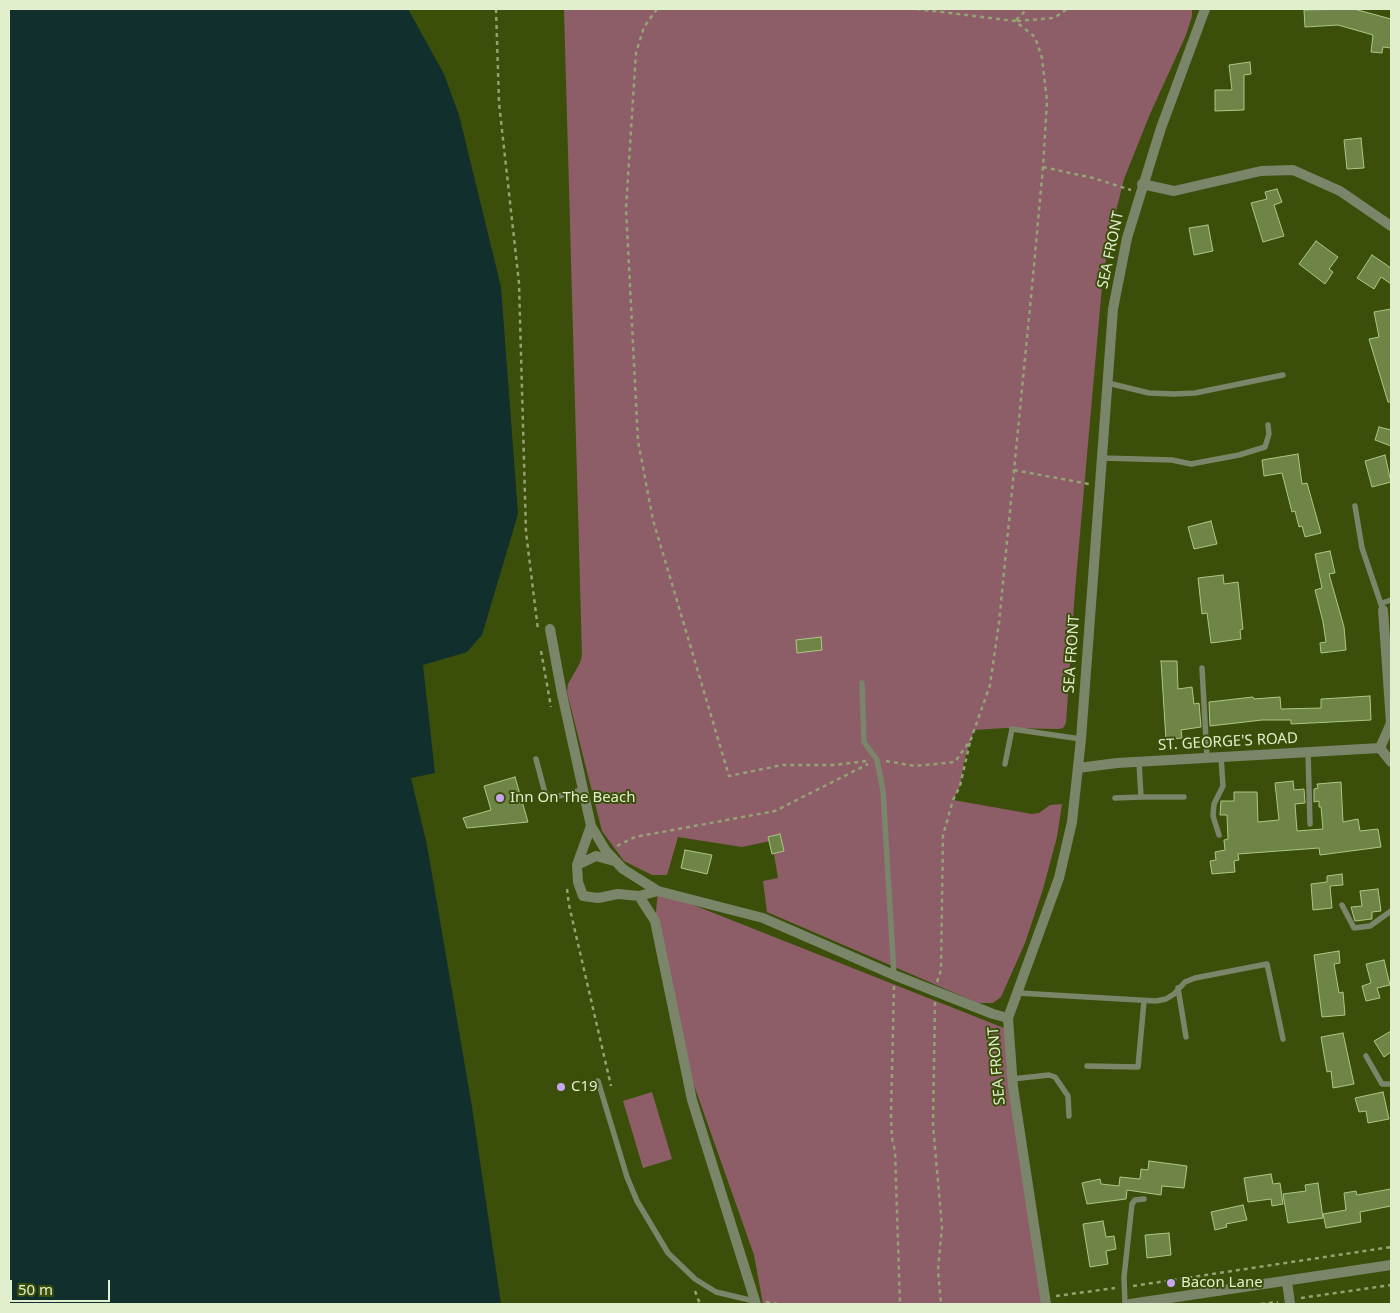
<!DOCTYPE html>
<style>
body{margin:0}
#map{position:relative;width:1400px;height:1313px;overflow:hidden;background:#3b4f0a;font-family:"Noto Sans",sans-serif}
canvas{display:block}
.frame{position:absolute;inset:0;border:10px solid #e1efcd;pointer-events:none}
.scale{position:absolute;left:10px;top:1280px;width:100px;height:22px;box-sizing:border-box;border:2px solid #e1efcd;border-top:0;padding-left:6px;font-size:15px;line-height:18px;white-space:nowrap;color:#e1efcd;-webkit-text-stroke:4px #3b4f0a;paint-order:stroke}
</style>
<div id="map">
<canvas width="1400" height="1313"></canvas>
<div class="frame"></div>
<div class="scale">50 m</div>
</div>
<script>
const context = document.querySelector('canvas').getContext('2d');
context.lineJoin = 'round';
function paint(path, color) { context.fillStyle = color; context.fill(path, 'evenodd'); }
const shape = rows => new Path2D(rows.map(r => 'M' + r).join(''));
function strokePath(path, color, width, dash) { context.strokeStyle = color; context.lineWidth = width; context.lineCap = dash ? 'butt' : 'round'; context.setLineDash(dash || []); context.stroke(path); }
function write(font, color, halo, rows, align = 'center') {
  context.font = font + ' "Noto Sans",sans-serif'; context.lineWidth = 4; context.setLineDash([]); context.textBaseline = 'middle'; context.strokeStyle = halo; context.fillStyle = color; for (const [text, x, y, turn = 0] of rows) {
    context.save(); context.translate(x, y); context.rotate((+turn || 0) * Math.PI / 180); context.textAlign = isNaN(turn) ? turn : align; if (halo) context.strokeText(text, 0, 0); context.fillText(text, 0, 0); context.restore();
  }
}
const green = shape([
 [564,9,1192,9,1192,16,1186,35,1150,114,1124,179,1109,239,1102,286,1075,590,1066,723,1063,728,1058,729,1006,728,974,730,964,761,960,786,953,800,1032,814,1039,813,1050,805,1062,804,1057,837,1043,889,1025,943,1001,997,993,1003,978,1003,767,912,763,881,778,878,774,854,783,851,780,839,742,847,678,837,667,875,652,875,624,861,602,831,567,692,568,684,580,663,582,655],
 [658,891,1009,1030,1046,1304,763,1304,754,1255,683,1054,655,921],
 [652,1092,672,1159,643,1168,623,1101]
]);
const water = shape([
 [9,9,408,9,444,74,459,115,501,287,518,514,482,635,467,652,423,665,435,773,411,778,427,845,472,1107,501,1304,9,1304]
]);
const building = shape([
 [1354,9,1391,19,1391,48,1383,47,1382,53,1371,52,1373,35,1338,25,1305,27,1304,10,1354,9],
 [1250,62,1251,74,1244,75,1244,110,1215,111,1215,90,1232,90,1229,65,1250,62],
 [1361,138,1364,168,1347,169,1344,140,1361,138],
 [1277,189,1282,202,1274,205,1284,236,1263,242,1251,203,1267,199,1265,192,1277,189],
 [1208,225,1213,251,1194,255,1189,228,1208,225],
 [1316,241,1338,257,1329,269,1333,272,1325,284,1299,264,1316,241],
 [1372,255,1391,268,1391,284,1381,277,1374,289,1357,278,1372,255],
 [1391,309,1391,402,1388,402,1369,339,1379,337,1374,312,1391,309],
 [1379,427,1391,430,1391,446,1375,440,1379,427],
 [1298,454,1302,484,1307,483,1321,533,1305,537,1302,526,1299,527,1295,511,1292,512,1282,473,1264,476,1262,460,1298,454],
 [1385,455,1391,482,1372,487,1365,461,1385,455],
 [1211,521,1217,544,1194,549,1188,527,1211,521],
 [1330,551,1335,573,1329,574,1344,627,1346,650,1321,653,1320,643,1326,642,1323,622,1315,590,1322,588,1315,554,1330,551],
 [1223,575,1224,584,1238,582,1243,629,1240,630,1241,639,1211,643,1207,613,1202,614,1198,578,1223,575],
 [821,637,822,650,797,653,796,640,821,637],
 [1161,661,1177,661,1178,689,1192,687,1194,704,1199,703,1201,727,1181,730,1182,738,1166,740,1161,661],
 [1370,696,1371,720,1291,724,1291,720,1262,720,1210,726,1209,702,1253,697,1254,699,1280,697,1281,709,1321,708,1321,699,1370,696],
 [515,777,528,822,467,828,463,818,491,810,484,786,515,777],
 [1293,781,1294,790,1304,789,1305,803,1295,804,1297,831,1323,829,1321,807,1319,807,1319,801,1314,802,1314,789,1318,788,1317,784,1341,782,1343,822,1358,819,1360,831,1378,829,1381,847,1320,855,1319,848,1238,854,1239,860,1234,861,1235,872,1212,874,1210,861,1216,860,1215,852,1225,850,1224,840,1228,839,1227,815,1220,815,1221,801,1234,801,1234,792,1257,792,1258,822,1279,820,1275,783,1293,781],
 [780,834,784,851,772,854,768,837,780,834],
 [685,850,712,855,707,874,681,868,685,850],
 [1342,874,1343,885,1330,886,1332,908,1313,910,1311,884,1327,882,1327,876,1342,874],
 [1378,889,1381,911,1372,912,1372,919,1355,921,1351,907,1362,906,1360,891,1378,889],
 [1339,951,1340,963,1334,964,1339,993,1343,992,1345,1015,1322,1017,1314,955,1339,951],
 [1384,960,1390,985,1377,988,1380,998,1366,1001,1362,986,1371,983,1366,964,1384,960],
 [1391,1031,1391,1052,1384,1057,1374,1041,1391,1031],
 [1343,1033,1354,1084,1333,1088,1331,1071,1327,1072,1321,1037,1343,1033],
 [1383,1092,1389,1119,1368,1123,1366,1111,1359,1112,1355,1098,1383,1092],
 [1149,1161,1187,1166,1184,1188,1162,1186,1161,1195,1127,1190,1126,1199,1087,1204,1082,1183,1100,1179,1101,1184,1119,1186,1120,1177,1140,1179,1141,1169,1148,1170,1149,1161],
 [1271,1174,1273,1184,1280,1183,1283,1204,1272,1206,1271,1199,1248,1202,1244,1178,1271,1174],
 [1318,1183,1323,1218,1288,1223,1283,1194,1306,1191,1305,1185,1318,1183],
 [1391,1189,1391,1206,1360,1212,1361,1222,1326,1228,1323,1214,1346,1210,1344,1193,1356,1191,1357,1195,1391,1189],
 [1243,1205,1247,1220,1226,1224,1227,1227,1215,1230,1211,1212,1243,1205],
 [1103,1221,1106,1237,1114,1236,1116,1249,1106,1251,1108,1264,1090,1267,1083,1224,1103,1221],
 [1169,1233,1171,1255,1147,1258,1145,1235,1169,1233]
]);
const path = shape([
 [496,9,499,103,519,283,526,532,538,630],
 [657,9,644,27,636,53,626,208,638,441,653,520,729,776,782,765,834,765,866,761],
 [1016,20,1027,9],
 [1017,21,1054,18,1067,9],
 [1043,167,1093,178,1131,190],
 [1014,470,1089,484],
 [541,651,551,707],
 [886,761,915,766,955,762,971,739,990,685,999,623,1032,287,1043,167,1047,101,1042,58,1035,37,1015,21,917,9],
 [617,846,635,837,775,811,868,764],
 [567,889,569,905,611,1086],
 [937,982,941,970,943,835,953,800,960,786,970,742],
 [894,986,891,1115,892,1138,895,1151,900,1304],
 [935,1002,933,1125,942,1227,938,1270,941,1304],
 [1133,1286,1391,1247],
 [695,1291,700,1304],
 [1056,1296,1115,1288],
 [1301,1298,1391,1285],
 [766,1302,778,1304],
 [1261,1304,1278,1302]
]);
const service = shape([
 [1108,383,1149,393,1174,394,1195,393,1283,375],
 [1102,458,1172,460,1191,464,1239,455,1265,447,1269,434,1268,425],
 [1355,506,1362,548,1383,610],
 [1382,603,1391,600],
 [1202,668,1207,758],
 [862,683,864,742,877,760,883,791,894,975],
 [1308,752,1310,824],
 [536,759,545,793,555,797,582,790],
 [1005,764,1012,729,1081,739],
 [1141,797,1184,797],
 [1115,798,1141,797,1139,762],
 [1219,835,1213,816,1214,804,1223,786,1221,757],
 [1342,905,1354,928,1370,926,1391,911],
 [1178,988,1186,1037],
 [1018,993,1156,1001,1166,999,1174,994,1185,982,1195,978,1267,964,1283,1039],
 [1366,1056,1382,1084,1391,1084],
 [1087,1066,1138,1067,1144,1001],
 [1012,1079,1049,1075,1055,1077,1068,1096,1069,1116],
 [598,1081,627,1177,637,1201,668,1253,695,1279,716,1292,754,1301],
 [1125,1304,1124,1277,1132,1204,1135,1200,1144,1199]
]);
const minor = shape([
 [1142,184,1174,191,1261,171,1293,170,1340,191,1391,226],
 [1383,610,1391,723,1380,748,1391,762],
 [550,629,562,694,591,826,606,851,623,869,658,891,763,918,894,975,993,1014,1008,1018],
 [1078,768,1117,763,1380,748],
 [591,826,577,865,578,882,583,896,598,898,618,894,639,896,658,891],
 [577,865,596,856,614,861],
 [639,896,655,921,692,1100,756,1304],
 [1287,1281,1290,1304],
 [1130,1304,1391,1265]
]);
const tertiary = shape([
 [1046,1304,1013,1087,1008,1018,1059,878,1072,822,1081,739,1113,309,1127,238,1161,128,1205,9]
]);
const markers = [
 [500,798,5,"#c8a6ef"],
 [561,1087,5,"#c8a6ef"],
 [1171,1283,5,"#c8a6ef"]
];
const streetNames = [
 ["SEA FRONT",1111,250,-78],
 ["SEA FRONT",1072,654,-86],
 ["ST. GEORGE'S ROAD",1228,742,-3],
 ["SEA FRONT",997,1066,-95]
];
const poiNames = [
 ["Inn On The Beach",510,798],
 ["C19",571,1087],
 ["Bacon Lane",1181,1283]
];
paint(green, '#8e5e68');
paint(water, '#112f2c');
paint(building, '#6e8547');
strokePath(building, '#adc784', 1);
strokePath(path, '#93a371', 2.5, [4, 4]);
strokePath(service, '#7a856a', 5.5);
strokePath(minor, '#7a856a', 10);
strokePath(tertiary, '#7a856a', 10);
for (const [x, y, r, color] of markers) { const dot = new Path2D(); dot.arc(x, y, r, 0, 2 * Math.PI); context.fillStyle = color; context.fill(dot); strokePath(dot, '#3b4f0a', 2); }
write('15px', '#e1efcd', '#3b4f0a', streetNames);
write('15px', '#e1efcd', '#3b4f0a', poiNames, 'left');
</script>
